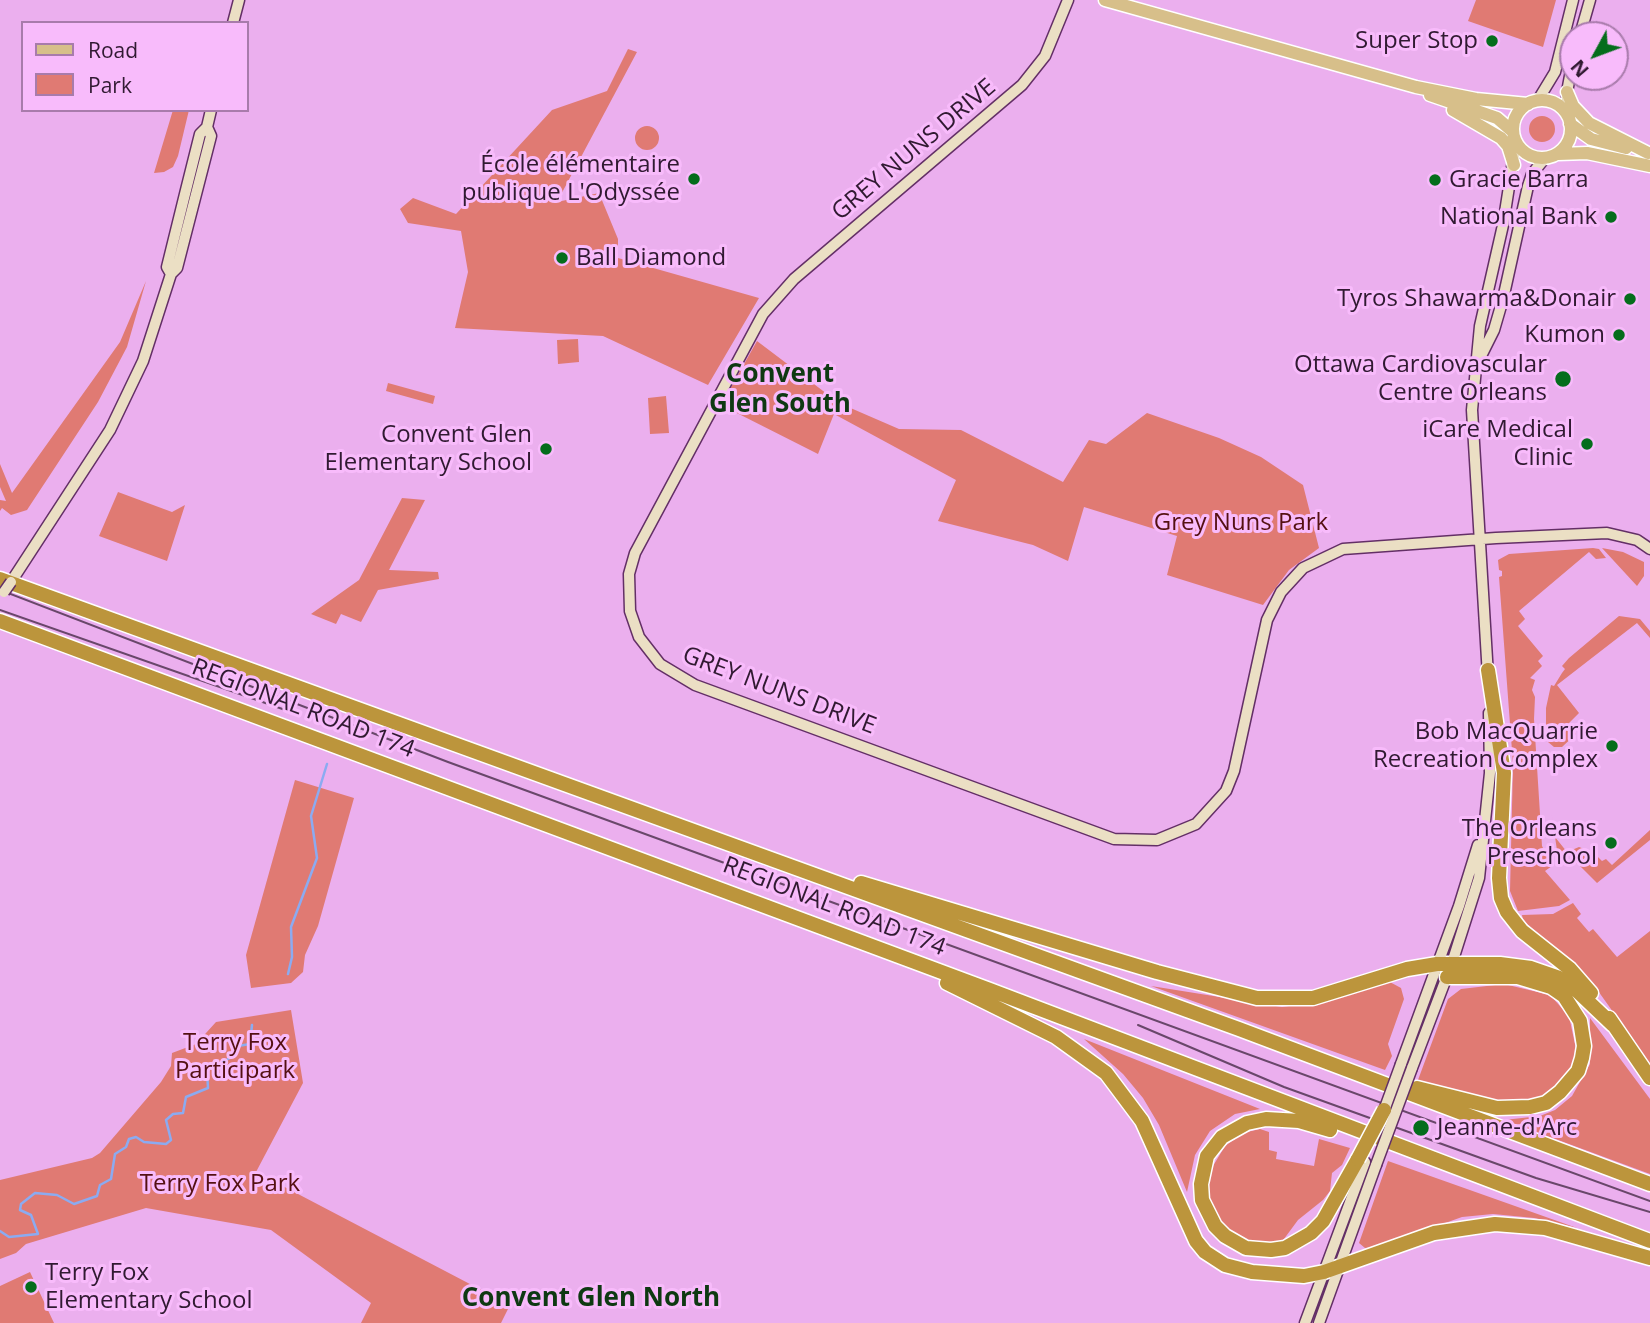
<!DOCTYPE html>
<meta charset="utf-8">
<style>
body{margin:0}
#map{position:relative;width:1650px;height:1323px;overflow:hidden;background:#ebafee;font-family:"Open Sans",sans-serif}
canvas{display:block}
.legend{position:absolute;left:21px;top:21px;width:228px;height:91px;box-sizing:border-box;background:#f8bbfb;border:2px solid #a87bab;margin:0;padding:9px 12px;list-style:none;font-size:21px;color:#311a32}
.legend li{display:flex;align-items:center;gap:14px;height:35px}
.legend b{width:35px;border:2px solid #a87bab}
.north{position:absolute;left:1559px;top:21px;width:70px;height:70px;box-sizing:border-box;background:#f8bbfb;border:2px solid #a87bab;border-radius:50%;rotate:229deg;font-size:19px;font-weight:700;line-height:28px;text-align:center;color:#311a32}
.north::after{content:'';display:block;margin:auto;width:24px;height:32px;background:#056d1c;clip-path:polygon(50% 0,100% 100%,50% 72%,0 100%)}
</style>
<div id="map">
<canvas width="1650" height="1323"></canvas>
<ul class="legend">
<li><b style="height:9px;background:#d7bf8a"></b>Road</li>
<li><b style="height:19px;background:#e07a73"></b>Park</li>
</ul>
<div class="north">N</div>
</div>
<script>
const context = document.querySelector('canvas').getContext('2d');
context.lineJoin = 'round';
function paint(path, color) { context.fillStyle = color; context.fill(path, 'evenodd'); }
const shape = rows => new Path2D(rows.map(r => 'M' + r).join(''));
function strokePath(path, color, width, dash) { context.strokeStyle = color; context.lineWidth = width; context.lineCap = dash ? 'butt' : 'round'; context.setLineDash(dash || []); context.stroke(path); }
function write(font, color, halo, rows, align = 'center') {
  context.font = font + ' "Open Sans",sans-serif'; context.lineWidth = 6; context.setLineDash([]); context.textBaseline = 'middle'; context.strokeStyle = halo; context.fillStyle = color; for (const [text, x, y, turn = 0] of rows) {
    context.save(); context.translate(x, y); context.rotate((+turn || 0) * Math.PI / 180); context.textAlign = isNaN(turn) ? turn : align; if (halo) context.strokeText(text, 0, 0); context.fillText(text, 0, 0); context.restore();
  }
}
const green = shape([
 [1476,0,1556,0,1543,47,1468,21],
 [628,49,637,52,557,202,599,193,618,239,618,258,759,298,708,385,603,336,455,328,468,272,461,231,408,223,400,209,413,198,456,214,552,110,607,91],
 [173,110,189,110,178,156,173,167,164,172,154,173],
 '1529 129a13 13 0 1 1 26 0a13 13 0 1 1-26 0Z',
 '635 138a12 12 0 1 1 24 0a12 12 0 1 1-24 0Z',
 [146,281,127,347,98,402,27,510,11,515,2,508,0,511,0,500,6,501,0,487,0,464,12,493,120,342],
 [578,339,579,362,558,364,557,340],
 [757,341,839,403,899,429,961,430,1063,482,1089,440,1106,444,1147,413,1219,438,1261,457,1303,485,1319,548,1289,570,1263,605,1167,575,1177,536,1084,507,1068,561,1033,545,938,521,956,480,834,414,818,454,721,405],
 [388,383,435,396,433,404,386,391],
 [666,396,669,433,650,434,648,398],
 [118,492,172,512,185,505,167,561,99,536],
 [402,498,425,500,389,570,438,572,439,579,378,590,361,622,341,614,336,624,311,614,359,580],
 [1593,548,1599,549,1606,558,1596,559,1589,552,1519,611,1525,619,1518,626,1543,656,1538,661,1542,666,1530,678,1535,680,1532,690,1535,697,1534,719,1542,846,1552,866,1545,871,1570,900,1559,906,1518,911,1510,891,1513,764,1499,577,1502,576,1502,571,1499,570,1498,560,1509,554],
 [1602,548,1623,552,1644,562,1644,576,1637,586],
 [1619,616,1640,619,1650,631,1650,638,1637,623,1557,685,1579,713,1569,723,1576,734,1562,747,1554,747,1548,742,1546,729,1546,708,1551,685,1554,686,1562,673,1565,669,1562,666,1569,658],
 [295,780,354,798,318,926,305,955,303,972,291,983,251,988,246,955],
 [1551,810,1555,837,1567,852,1579,847,1592,852,1577,864,1568,852,1560,860,1558,857],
 [1650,830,1650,840,1597,883,1580,866,1595,854,1602,861,1606,859,1612,865],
 [1573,903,1581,914,1577,918,1589,932,1593,929,1617,957,1650,931,1650,1064,1596,988,1523,920,1522,915,1553,914],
 [1388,981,1401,988,1404,999,1388,1044,1392,1056,1385,1070,1151,986,1282,1007,1319,1002],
 [1504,984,1550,995,1569,1016,1576,1049,1573,1065,1554,1090,1542,1098,1509,1106,1451,1093,1418,1080,1448,999,1461,989],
 [291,1010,303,1083,256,1172,510,1305,501,1323,361,1323,371,1303,271,1230,146,1208,26,1244,16,1253,0,1259,0,1180,92,1158,100,1153,161,1082,171,1066,172,1053,196,1044,216,1022],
 [1590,1018,1650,1099,1650,1174,1504,1120,1540,1116,1555,1110,1572,1096,1590,1064],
 [1084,1039,1260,1109,1235,1114,1210,1131,1195,1155,1187,1192,1159,1125,1143,1098,1123,1074],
 [1260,1129,1269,1132,1269,1150,1277,1152,1276,1159,1314,1166,1319,1139,1350,1148,1342,1165,1332,1173,1330,1191,1323,1200,1298,1220,1281,1243,1257,1245,1234,1238,1213,1214,1207,1188,1210,1171,1225,1146,1243,1133],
 [1388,1161,1577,1228,1534,1218,1493,1214,1462,1217,1378,1247,1365,1248,1359,1243],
 [30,1272,54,1323,0,1323,0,1286]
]);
const stream = shape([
 [288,974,292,957,291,927,317,858,311,816,327,764],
 [0,1231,9,1237,38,1234,31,1215,20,1210,21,1204,35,1193,57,1195,74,1204,97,1196,100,1185,111,1179,115,1154,126,1147,129,1139,136,1137,144,1142,166,1144,171,1140,166,1120,173,1114,183,1113,186,1097,208,1088,207,1070,232,1057,238,1046,250,1044,252,1025]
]);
const secondary = shape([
 [1068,0,1045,56,1022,85,794,279,763,314,635,553,629,574,630,611,639,637,660,664,695,685,1114,839,1157,840,1196,824,1226,791,1234,771,1267,620,1281,592,1303,568,1343,549,1496,538,1607,533,1637,540,1650,549],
 [233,23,239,0],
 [1580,35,1590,0],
 [1538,100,1555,72,1573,0],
 [1567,115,1567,92,1573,60],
 [171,274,167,267,185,194,200,134,207,127,211,110],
 [1479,360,1494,330,1503,299,1528,186,1532,174,1545,158],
 [11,582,110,430,143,361,171,274,177,268,211,136,207,127],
 [1488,676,1472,410,1480,326,1503,225,1516,142],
 [1401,1064,1459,906,1478,845],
 [1412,1068,1452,963,1479,878,1490,773,1489,713],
 [1305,1323,1365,1162],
 [1319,1323,1376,1165]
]);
const primary = shape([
 [1105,0,1416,87,1476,99,1528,104],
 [1567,92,1573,106,1589,123,1648,153],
 [1430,95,1497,118,1512,131],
 '1513 129a29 29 0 1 1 58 0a29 29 0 1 1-58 0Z',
 [1453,110,1501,138,1508,146,1514,165],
 [1570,124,1591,139,1626,148],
 [1558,154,1587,153,1650,166]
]);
const highway = shape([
 [0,579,1239,1029,1650,1184],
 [0,621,990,990,1650,1241],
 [1488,670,1504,773,1499,878,1501,898,1507,912,1522,931,1570,969,1591,993],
 [861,883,1157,972,1257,998,1313,998,1407,969,1437,964,1500,964,1531,968,1557,977,1574,988,1613,1025],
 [947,983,1056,1037,1106,1073,1142,1121,1196,1241,1205,1252,1225,1265,1252,1272,1304,1276,1324,1272,1434,1233,1495,1224,1545,1228,1650,1258],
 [1609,1018,1650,1078],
 [1417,1088,1497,1108,1530,1107,1546,1103,1560,1092,1578,1071,1582,1058,1584,1046,1580,1021,1564,996,1551,987,1518,977,1447,977],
 [1330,1130,1299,1121,1266,1119,1247,1123,1222,1137,1207,1156,1201,1184,1202,1200,1215,1226,1225,1236,1246,1248,1271,1250,1285,1248,1311,1233,1323,1221,1358,1159]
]);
const tram = shape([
 [0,590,448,762,1650,1201],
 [0,610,291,712],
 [1138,1025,1284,1087,1536,1178,1650,1212]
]);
const secondaryBridge = shape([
 [4,592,11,582],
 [1382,1116,1401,1064],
 [1376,1165,1412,1068]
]);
const highwayBridge = shape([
 [1358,1159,1384,1110]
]);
const markers = [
 [1492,41,7,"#056d1c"],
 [694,179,7,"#056d1c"],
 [1435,180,7,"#056d1c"],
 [1611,217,7,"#056d1c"],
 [562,258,7,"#056d1c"],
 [1630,299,7,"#056d1c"],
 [1619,335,7,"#056d1c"],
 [1563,379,9,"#056d1c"],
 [1587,444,7,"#056d1c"],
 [546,449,7,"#056d1c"],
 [1612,746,7,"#056d1c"],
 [1611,843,7,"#056d1c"],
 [1421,1128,9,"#056d1c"],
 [31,1287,7,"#056d1c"]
];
const poiNames = [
 ["Super Stop",1478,41],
 ["École élémentaire",680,165],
 ["publique L'Odyssée",680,193],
 ["Gracie Barra",1449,180,"left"],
 ["National Bank",1597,217],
 ["Ball Diamond",576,258,"left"],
 ["Tyros Shawarma&Donair",1616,299],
 ["Kumon",1605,335],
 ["Ottawa Cardiovascular",1547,365],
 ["Centre Orleans",1547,393],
 ["iCare Medical",1573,430],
 ["Clinic",1573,458],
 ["Convent Glen",532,435],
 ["Elementary School",532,463],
 ["Bob MacQuarrie",1598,732],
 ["Recreation Complex",1598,760],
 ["The Orleans",1597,829],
 ["Preschool",1597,857],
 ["Jeanne-d'Arc",1437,1128,"left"],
 ["Terry Fox",45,1273,"left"],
 ["Elementary School",45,1301,"left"]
];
const streetNames = [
 ["GREY NUNS DRIVE",914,150,-40],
 ["GREY NUNS DRIVE",779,691,21],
 ["REGIONAL ROAD 174",303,709,21],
 ["REGIONAL ROAD 174",834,907,21]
];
const parkNames = [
 ["Grey Nuns Park",1241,523],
 ["Terry Fox",235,1043],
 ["Participark",235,1071],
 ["Terry Fox Park",220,1184]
];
const neighbourhoodNames = [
 ["Convent",780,375],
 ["Glen South",780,405],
 ["Convent Glen North",591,1299]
];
paint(green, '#e07a73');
strokePath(stream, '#8babf1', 2.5);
strokePath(secondary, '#632f66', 13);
strokePath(primary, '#fff', 15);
strokePath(highway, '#fff', 17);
strokePath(secondary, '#ebdfc4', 10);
strokePath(primary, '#d7bf8a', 12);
strokePath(highway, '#bc953c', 14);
strokePath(tram, '#69476a', 2);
strokePath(secondaryBridge, '#632f66', 13, []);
strokePath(highwayBridge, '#fff', 17, []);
strokePath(secondaryBridge, '#ebdfc4', 10);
strokePath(highwayBridge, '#bc953c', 14);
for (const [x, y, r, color] of markers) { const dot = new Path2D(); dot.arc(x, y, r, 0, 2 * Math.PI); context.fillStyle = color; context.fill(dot); strokePath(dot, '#f8bbfb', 2.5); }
write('24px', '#311a32', '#f8bbfb', poiNames, 'right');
write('24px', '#311a32', '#f8bbfb', streetNames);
write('24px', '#541011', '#f8bbfb', parkNames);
write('bold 26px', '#0e3912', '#f8bbfb', neighbourhoodNames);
</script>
